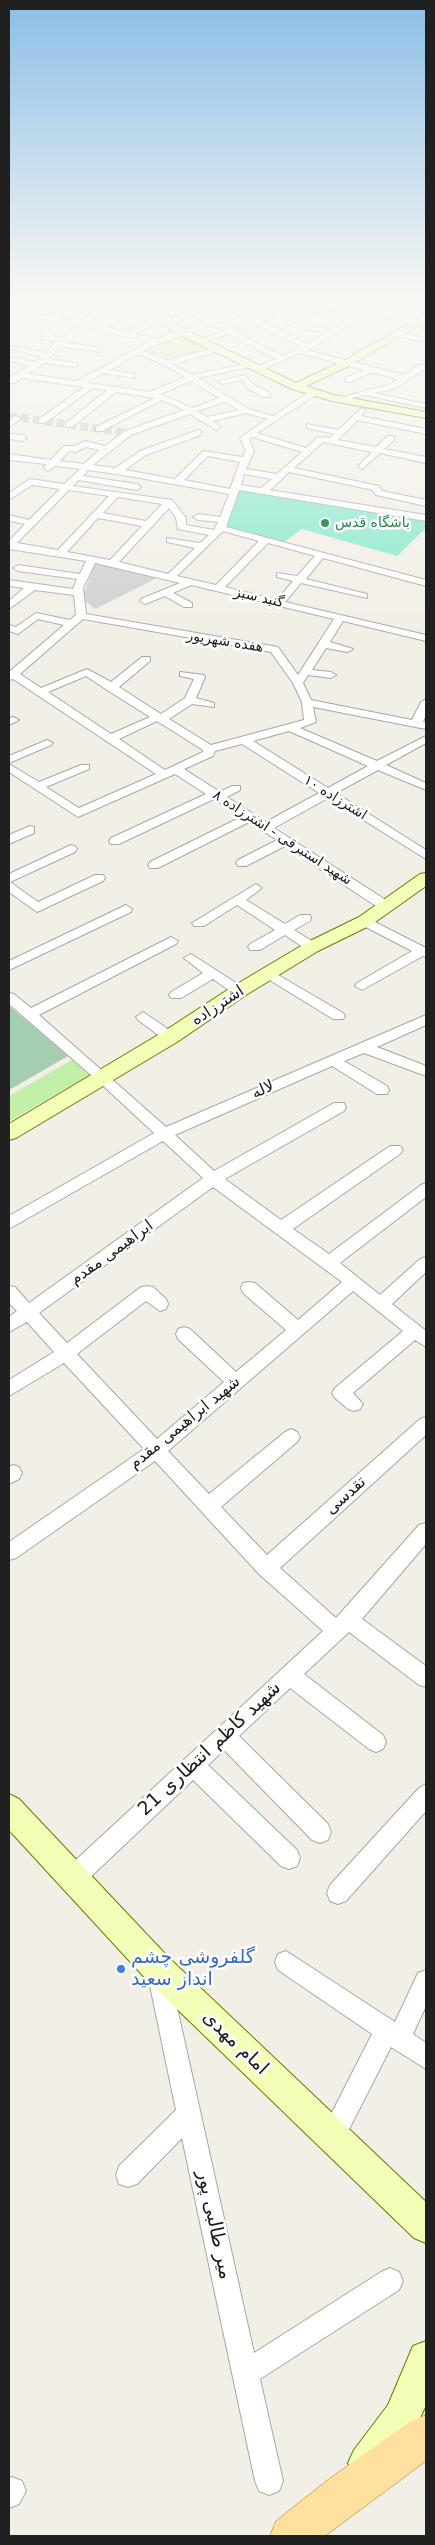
<!DOCTYPE html>
<meta charset="utf-8">
<style>
body{margin:0}
#map{position:relative;width:435px;height:2545px;overflow:hidden;background:#f2efe6;font-family:"DejaVu Sans",sans-serif}
canvas{display:block}
.frame{position:absolute;inset:0;border:10px solid #202020;pointer-events:none}
</style>
<div id="map">
<canvas width="435" height="2545"></canvas>
<div class="frame"></div>
</div>
<script>
const context = document.querySelector('canvas').getContext('2d');
context.lineJoin = 'round';
function paint(path, color) { context.fillStyle = color; context.fill(path, 'evenodd'); }
const shape = rows => new Path2D(rows.map(r => 'M' + r).join(''));
function strokePath(path, color, width, dash) { context.strokeStyle = color; context.lineWidth = width; context.lineCap = dash ? 'butt' : 'round'; context.setLineDash(dash || []); context.stroke(path); }
function write(font, color, halo, rows, align = 'center') {
  context.font = font + ' "DejaVu Sans","Noto Sans Arabic",sans-serif'; context.lineWidth = 5; context.setLineDash([]); context.textBaseline = 'middle'; context.strokeStyle = halo; context.fillStyle = color; for (const [text, x, y, turn = 0] of rows) {
    context.save(); context.translate(x, y); context.rotate((+turn || 0) * Math.PI / 180); context.textAlign = isNaN(turn) ? turn : align; if (halo) context.strokeText(text, 0, 0); context.fillText(text, 0, 0); context.restore();
  }
}
const religious = shape([
 [96,562,157,578,95,609,82,598]
]);
const grass = shape([
 [180,336,212,350,169,362,143,351,159,342],
 [72,1060,90,1075,9,1121,9,1096]
]);
const cemetery = shape([
 [9,1006,68,1056,9,1090]
]);
const pitch = shape([
 [235,489,426,521,426,528,397,556,302,529,284,542,223,525]
]);
const streetTunnel = shape([
 [9,416,128,433]
]);
const street = shape([
 [19,298,33,299,17,309,52,316,76,298,83,298,59,317,78,321,124,298,132,298,86,323,98,325,160,298,175,298,192,301,189,305,166,300,106,327,127,331,162,315,168,315,168,319,135,333,156,339,239,312,239,316,159,343,143,351,167,360,222,346,222,350,173,364,192,375,254,362,254,366,198,378,249,409,273,416,310,391,316,391,316,395,257,433,306,448,318,437,330,438,334,434,307,428,307,424,338,430,362,408,366,410,361,416,426,429,426,434,357,420,338,440,376,447,388,436,394,436,394,440,384,449,426,457,426,463,380,453,362,469,358,466,372,452,323,442,294,468,379,486,382,491,426,500,426,506,376,495,373,490,289,472,270,490,426,515,426,521,239,490,226,527,426,580,426,586,323,558,306,579,367,594,367,598,301,583,285,602,426,635,426,641,343,621,330,642,353,649,348,652,326,648,312,670,331,672,336,675,331,678,308,675,303,683,311,700,412,720,421,702,426,699,426,714,423,722,426,723,426,729,313,707,316,722,300,728,377,761,426,736,426,743,386,765,426,783,426,790,378,770,336,793,426,850,426,859,328,798,274,828,392,904,393,907,392,910,382,910,285,846,246,866,238,866,236,863,238,860,277,840,249,822,158,868,150,868,148,865,150,862,241,817,214,799,119,844,111,844,109,841,111,838,206,794,175,774,78,817,9,772,9,764,39,782,81,765,89,765,89,769,46,787,79,808,156,774,13,679,9,680,9,672,64,625,38,619,18,634,9,631,9,625,16,627,36,613,70,620,76,615,74,595,35,590,9,609,9,601,24,588,9,586,9,580,73,589,77,579,18,571,13,568,18,565,80,574,86,561,9,549,9,541,25,524,9,521,9,515,29,520,60,489,32,485,9,500,9,493,30,479,64,484,80,469,55,466,48,471,44,468,46,464,9,460,9,454,51,460,64,446,75,446,85,441,105,446,125,431,184,410,162,400,102,431,96,431,96,427,155,398,116,392,72,427,66,427,66,423,107,390,93,388,45,423,39,423,39,419,84,387,22,378,15,383,9,383,9,378,29,366,9,361,9,357,34,362,42,357,9,348,13,346,46,353,56,341,41,339,41,335,57,326,61,328,51,336,62,338,81,326,9,312,9,308,22,300,19,298],
 [90,328,149,342,77,381,28,374,44,363,77,367,77,363,49,359,60,346,100,352,100,348,65,342,90,328],
 [138,354,164,365,185,377,150,392,87,383,103,373,135,378,135,374,110,370,138,354],
 [191,381,219,398,192,408,160,394,191,381],
 [225,402,239,410,207,417,197,411,225,402],
 [246,413,267,419,240,438,246,451,242,457,203,451,175,479,125,470,146,455,201,435,201,431,198,430,140,451,115,468,93,465,131,435,190,414,216,430,220,427,213,421,246,413],
 [252,437,302,452,277,474,246,469,254,451,249,439,252,437],
 [86,447,99,450,84,464,60,461,69,451,76,452,86,447],
 [208,456,240,462,230,489,184,480,208,456],
 [88,470,117,474,229,494,220,517,198,514,193,517,198,520,218,522,214,530,186,525,186,518,172,500,73,486,78,480,137,490,141,487,137,484,83,476,88,470],
 [244,474,272,479,261,488,241,485,244,474],
 [69,490,109,496,58,550,17,543,69,490],
 [118,497,162,504,146,521,103,513,118,497],
 [169,508,176,518,178,529,209,535,200,543,167,538,167,542,195,548,168,574,119,562,169,508],
 [98,518,142,526,110,560,67,552,98,518],
 [223,531,259,541,216,585,177,576,223,531],
 [268,543,315,556,297,576,277,573,277,577,293,581,277,600,225,587,268,543],
 [95,563,180,583,141,599,140,601,145,604,165,596,184,607,192,607,192,603,173,593,191,585,334,619,298,675,278,647,86,614,83,588,95,563],
 [83,619,271,652,293,683,302,702,304,720,211,745,169,719,192,704,214,707,214,703,196,698,205,677,204,675,180,672,180,676,194,679,185,698,161,714,119,687,150,661,150,657,142,657,111,682,87,669,41,688,20,674,83,619],
 [86,676,107,690,150,717,111,734,48,692,86,676],
 [157,721,203,750,203,752,165,770,119,739,157,721],
 [289,731,368,766,328,788,253,741,289,731],
 [242,744,319,793,266,822,227,797,240,790,240,786,232,786,220,792,184,769,213,756,215,751,242,744],
 [224,298,234,298,171,324,164,322,224,298],
 [287,298,296,298,273,313,275,318,262,322,308,344,326,333,287,325,287,321,331,330,350,318,309,311,309,307,355,315,374,303,344,298,380,300,391,298,374,310,385,313,412,298,420,298,392,314,419,321,419,325,369,313,307,350,404,375,419,365,425,365,425,369,394,389,374,393,426,404,426,408,365,395,339,401,335,399,388,385,398,379,372,372,351,382,345,382,345,378,364,370,300,353,260,371,257,371,257,367,276,359,228,334,202,342,198,340,267,315,265,311,287,298],
 [255,324,302,347,283,356,234,331,255,324],
 [397,332,426,338,426,342,394,336,393,334,397,332],
 [244,375,253,384,270,393,270,397,264,397,247,388,242,380,222,384,218,382,244,375],
 [14,416,21,418,9,428,9,422,14,416],
 [9,434,23,435,27,438,23,441,9,439,9,434],
 [13,717,19,720,9,725,9,718,13,717],
 [47,740,53,743,51,745,9,763,9,756,47,740],
 [30,826,34,827,34,833,9,844,9,835,30,826],
 [71,845,75,846,77,849,75,852,10,882,38,902,95,875,103,875,105,878,103,881,37,912,9,892,9,874,71,845],
 [256,884,262,888,246,900,285,924,300,915,310,915,311,918,310,921,294,930,317,944,319,947,317,950,307,950,285,935,260,950,250,950,248,947,250,944,275,930,237,905,204,926,194,926,192,923,256,884],
 [126,905,132,909,131,912,9,970,9,961,126,905],
 [365,917,426,948,426,957,423,956,362,990,355,986,357,983,412,951,360,924,359,921,365,917],
 [171,937,178,941,176,944,39,1015,166,1127,426,1015,426,1025,377,1047,426,1066,426,1076,364,1053,344,1061,387,1086,389,1090,387,1094,377,1094,332,1066,175,1135,214,1171,334,1103,344,1103,346,1107,344,1111,225,1179,281,1220,390,1146,400,1146,403,1150,400,1154,293,1229,329,1254,421,1185,426,1183,426,1197,340,1263,380,1295,420,1259,426,1257,426,1272,392,1304,426,1331,426,1347,415,1340,353,1393,363,1404,360,1409,354,1411,348,1409,335,1398,332,1393,335,1388,403,1331,353,1291,168,1451,209,1494,285,1432,291,1429,297,1432,300,1437,297,1442,221,1507,267,1555,420,1419,426,1417,426,1435,280,1568,336,1618,419,1525,426,1523,426,1544,362,1619,426,1666,426,1687,419,1685,349,1632,304,1674,383,1735,386,1742,383,1749,376,1752,369,1749,290,1688,239,1736,328,1824,331,1832,328,1840,320,1843,312,1840,224,1750,208,1765,297,1850,300,1858,297,1866,289,1869,281,1866,193,1780,81,1886,73,1889,65,1886,62,1878,65,1870,323,1631,259,1574,155,1461,16,1558,9,1560,9,1542,144,1449,64,1363,9,1396,9,1380,54,1352,27,1322,9,1332,9,1317,17,1311,9,1303,9,1286,15,1287,29,1303,203,1178,163,1141,9,1229,9,1216,154,1133,98,1081,9,1004,9,993,14,994,31,1008,171,937],
 [213,1187,342,1282,298,1320,255,1283,249,1282,243,1283,241,1288,243,1293,286,1330,236,1372,190,1329,184,1327,178,1329,176,1334,178,1339,224,1382,157,1439,77,1354,146,1301,160,1311,166,1309,168,1304,166,1299,153,1287,147,1286,141,1287,67,1343,39,1313,213,1187],
 [191,954,244,988,246,991,244,994,234,994,213,979,181,998,171,998,169,995,171,992,203,973,184,958,191,954],
 [268,969,343,1013,345,1016,343,1019,333,1019,263,976,261,973,263,970,268,969],
 [143,1012,175,1034,177,1037,175,1040,165,1040,138,1020,136,1017,143,1012],
 [13,1465,19,1467,22,1473,19,1479,9,1484,9,1467,13,1465],
 [426,1784,426,1811,346,1901,338,1904,330,1901,327,1893,330,1885,419,1788,426,1784],
 [286,1951,395,2022,418,1973,426,1970,426,2006,413,2034,426,2043,426,2069,391,2047,341,2145,332,2148,323,2145,320,2136,372,2034,278,1970,275,1962,278,1954,286,1951],
 [159,1965,167,1968,170,1976,254,2353,381,2272,390,2268,399,2272,403,2281,399,2290,260,2379,283,2481,279,2491,269,2495,259,2491,255,2481,182,2138,137,2184,128,2187,119,2184,116,2175,119,2166,176,2110,148,1976,151,1968,159,1965],
 [12,2477,22,2481,26,2491,19,2504,9,2508,9,2479,12,2477]
]);
const secondary = shape([
 [123,298,137,298,160,306,178,326,296,383,343,361,426,314,426,321,351,365,306,386,334,395,426,412,426,418,332,401,292,389,170,330,152,310,123,298],
 [426,873,426,886,371,925,318,951,246,995,177,1042,16,1138,9,1140,9,1124,163,1032,232,987,306,943,359,917,420,874,426,873],
 [9,1794,19,1799,169,1958,426,2202,426,2243,414,2238,147,1980,9,1830,9,1794],
 [426,2341,426,2405,414,2431,380,2476,367,2482,354,2476,348,2463,354,2450,388,2405,413,2346,426,2341]
]);
const primary = shape([
 [426,2415,426,2461,325,2536,270,2536,276,2521,329,2479,411,2421,426,2415]
]);
const markers = [
 [325,523,5,"#2e9e5b"],
 [121,1969,5,"#3f7fe0"]
];
const farLeisurenames = [
 ["باشگاه قدس",335,523]
];
const farStreetnames = [
 ["گنبد سبز",259,598,13],
 ["هفده شهریور",225,642,9],
 ["اشترزاده ۱۰",335,798,32],
 ["شهید استبرقی - اشترزاده ۸",282,838,33]
];
const streetNames = [
 ["اشترزاده",218,1006,-33],
 ["لاله",263,1090,-24],
 ["ابراهیمی مقدم",112,1253,-36],
 ["شهید ابراهیمی مقدم",185,1423,-39],
 ["تقدسی",346,1496,-42]
];
const nearStreetnames = [
 ["شهید کاظم انتظاری 21",210,1749,-43],
 ["امام مهدی",235,2043,44],
 ["میر طالبی پور",214,2225,78]
];
const nearShopnames = [
 ["گلفروشی چشم",131,1958],
 ["انداز سعید",131,1980]
];
paint(religious, '#cecece');
paint(grass, '#c3f0a8');
paint(cemetery, '#a5cdaf');
paint(pitch, '#7de8ca');
strokePath(streetTunnel, '#c8c6be', 8, [8, 4]);
strokePath(street, '#a7a7a7', 2);
strokePath(secondary, '#637f00', 2);
strokePath(primary, '#9d7a00', 1);
paint(street, '#fff');
paint(secondary, '#f3ffb7');
paint(primary, '#ffe09e');
const sky = context.createLinearGradient(0, 0, 0, 654);
sky.addColorStop(0, '#8cbee6');
sky.addColorStop(0.46, '#f9f8f4');
sky.addColorStop(1, '#f9f8f400');
context.fillStyle = sky;
context.fillRect(0, 0, 435, 654);
for (const [x, y, r, color] of markers) { const dot = new Path2D(); dot.arc(x, y, r, 0, 2 * Math.PI); context.fillStyle = color; context.fill(dot); strokePath(dot, '#fff', 2); }
write('14px', '#27864d', '#fff', farLeisurenames, 'left');
write('14px', '#202020', '#fff', farStreetnames);
write('16px', '#202020', '#fff', streetNames);
write('19px', '#202020', '#fff', nearStreetnames);
write('19px', '#366cbe', '#fff', nearShopnames, 'left');
</script>
